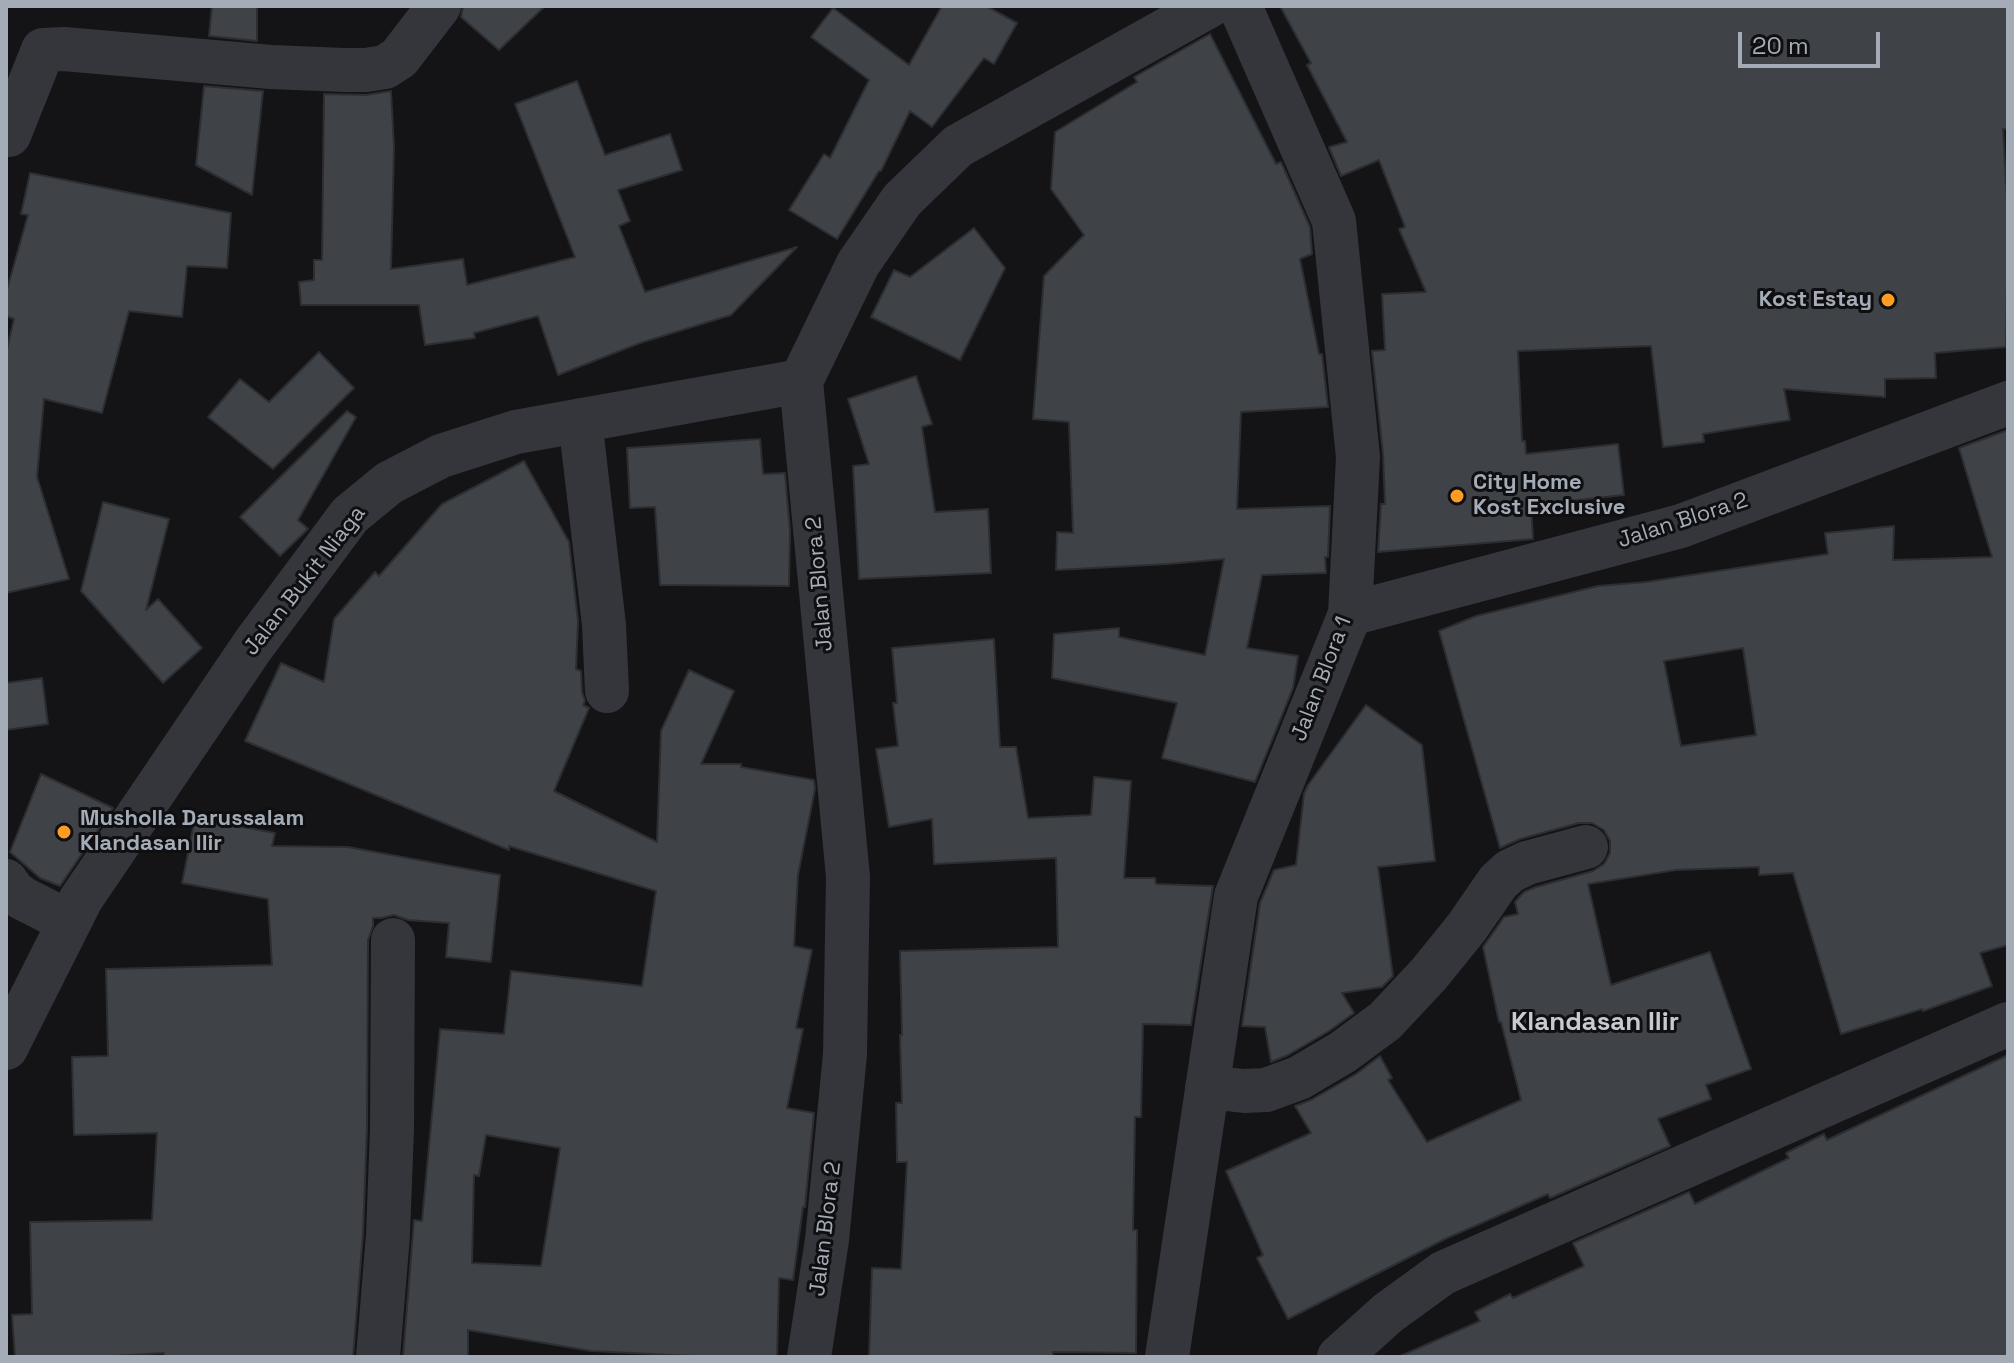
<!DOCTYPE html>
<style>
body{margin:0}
#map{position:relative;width:2014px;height:1363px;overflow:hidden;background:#141416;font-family:"Space Grotesk",sans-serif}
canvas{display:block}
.frame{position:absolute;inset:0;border:8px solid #a4acb7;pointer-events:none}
.scale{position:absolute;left:1738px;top:32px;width:142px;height:36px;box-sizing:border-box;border:4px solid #a4acb7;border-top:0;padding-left:10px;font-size:24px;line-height:28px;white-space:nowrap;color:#a4acb7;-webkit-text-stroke:6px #0f0f11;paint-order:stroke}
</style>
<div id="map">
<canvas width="2014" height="1363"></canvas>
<div class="frame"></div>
<div class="scale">20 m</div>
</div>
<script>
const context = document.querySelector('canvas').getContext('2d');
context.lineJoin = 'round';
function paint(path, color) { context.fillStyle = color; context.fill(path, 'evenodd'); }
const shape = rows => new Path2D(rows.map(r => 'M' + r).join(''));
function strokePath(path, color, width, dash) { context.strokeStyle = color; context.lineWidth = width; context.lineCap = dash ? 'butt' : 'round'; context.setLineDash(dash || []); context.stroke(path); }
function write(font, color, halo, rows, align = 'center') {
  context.font = font + ' "Space Grotesk",sans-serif'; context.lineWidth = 6; context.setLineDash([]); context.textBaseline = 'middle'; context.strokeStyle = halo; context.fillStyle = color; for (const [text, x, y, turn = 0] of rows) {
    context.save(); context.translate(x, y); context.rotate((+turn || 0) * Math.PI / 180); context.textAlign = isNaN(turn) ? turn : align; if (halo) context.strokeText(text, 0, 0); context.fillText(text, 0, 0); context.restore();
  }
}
const building = shape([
 [212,6,257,6,257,41,209,36,212,6],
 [463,6,545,6,499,50,461,17,463,6],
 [942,6,986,6,1017,23,994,64,984,58,932,127,910,111,881,171,879,171,837,239,789,210,824,154,830,158,869,80,811,37,833,8,909,65,942,6],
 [1280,6,2008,6,2008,129,2003,129,2008,217,2006,347,1935,353,1936,378,1885,379,1885,397,1784,389,1790,420,1703,434,1704,442,1663,447,1651,346,1518,351,1522,441,1525,441,1526,454,1618,444,1624,495,1531,505,1533,539,1378,552,1381,504,1385,504,1383,454,1372,351,1385,350,1382,294,1426,292,1399,229,1405,227,1379,160,1341,176,1329,147,1347,142,1307,65,1311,63,1280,6],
 [1210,34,1276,164,1281,162,1310,227,1312,254,1300,259,1319,354,1322,354,1328,407,1241,412,1237,509,1330,506,1328,557,1325,557,1326,573,1262,575,1247,648,1298,656,1293,688,1255,782,1162,758,1177,703,1052,678,1054,634,1119,628,1119,637,1205,655,1224,559,1168,564,1056,570,1057,532,1073,533,1069,422,1033,419,1044,276,1084,235,1051,189,1055,132,1137,82,1134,77,1210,34],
 [577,81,605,155,670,134,682,170,618,190,630,221,619,226,645,292,797,247,731,315,640,343,558,375,538,316,474,333,475,338,425,345,419,305,301,305,299,282,314,280,314,260,322,260,324,94,366,95,391,91,394,147,391,269,463,259,467,285,575,257,515,104,577,81],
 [204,86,263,91,252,195,196,165,204,86],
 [30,173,231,213,227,268,187,266,182,317,129,311,102,413,44,399,37,477,69,579,6,593,6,353,14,319,6,316,6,293,28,215,21,214,30,173],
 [974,228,1005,268,960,360,871,317,894,270,910,277,974,228],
 [319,352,354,388,273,469,208,417,240,379,269,402,319,352],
 [916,376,932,424,922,427,935,512,988,509,991,573,859,579,853,466,869,464,848,399,916,376],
 [347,411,356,417,298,520,308,529,280,556,240,517,347,411],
 [2008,430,2008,945,1980,953,1992,986,1923,1011,1922,1009,1841,1034,1793,873,1759,875,1759,867,1676,870,1588,884,1611,985,1710,952,1751,1069,1706,1085,1711,1099,1658,1119,1670,1146,1550,1198,1548,1194,1445,1239,1288,1319,1257,1258,1263,1255,1226,1171,1311,1133,1295,1106,1311,1100,1356,1074,1380,1056,1392,1078,1388,1080,1427,1142,1521,1100,1501,1022,1499,1022,1483,947,1504,917,1518,914,1515,902,1524,892,1536,887,1593,871,1604,864,1610,853,1610,841,1604,830,1592,823,1579,823,1520,839,1500,848,1439,631,1476,616,1598,586,1646,582,1828,554,1825,533,1894,526,1893,560,1992,557,1959,448,2008,430],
 [1743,648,1756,735,1681,746,1664,661,1743,648],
 [760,439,763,474,785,473,790,531,789,586,660,585,655,507,630,508,627,448,760,439],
 [524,461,569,542,578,621,576,669,581,671,582,692,585,701,583,705,589,708,554,791,657,842,661,731,689,670,734,691,701,764,741,764,741,767,814,780,815,789,798,875,794,946,812,950,796,1028,803,1029,787,1108,814,1113,805,1207,803,1207,793,1280,779,1278,777,1357,711,1357,591,1351,468,1330,468,1357,403,1357,414,1220,422,1221,440,1029,504,1034,511,971,642,986,656,891,509,846,509,850,245,741,281,663,324,682,334,619,375,572,379,576,442,504,524,461],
 [486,1135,560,1148,541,1266,472,1263,474,1175,479,1176,486,1135],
 [103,502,169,519,146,610,158,599,202,648,163,683,81,591,103,502],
 [994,639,1000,747,1016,747,1028,818,1091,815,1094,777,1131,781,1124,878,1155,878,1156,884,1213,886,1191,1025,1143,1024,1141,1117,1135,1117,1133,1230,1137,1230,1136,1353,1053,1352,1053,1357,869,1357,872,1268,901,1269,907,1162,897,1162,896,1103,902,1103,900,1035,902,1035,900,951,1058,947,1056,858,934,864,932,819,889,827,876,749,898,746,893,703,897,703,892,648,994,639],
 [42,678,48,724,6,730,6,683,42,678],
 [1366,705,1422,745,1435,861,1378,867,1393,976,1382,987,1342,993,1354,1013,1329,1031,1288,1055,1271,1062,1265,1027,1242,1026,1260,903,1274,870,1296,865,1304,794,1308,785,1366,705],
 [41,774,113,808,60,886,40,878,10,852,41,774],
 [195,818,275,833,272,846,348,847,500,875,491,962,446,957,449,923,408,920,394,915,381,918,373,918,373,926,368,940,367,1128,363,1234,353,1357,164,1357,164,1353,97,1357,15,1357,12,1315,32,1314,30,1222,152,1220,157,1133,74,1135,72,1057,108,1056,106,969,272,965,268,899,182,883,195,818],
 [2008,1055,2008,1357,1398,1357,1480,1321,1475,1312,1510,1294,1513,1298,1584,1266,1573,1243,1689,1192,1695,1204,1789,1158,1786,1153,1824,1134,1827,1140,2008,1055]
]);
const minor = shape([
 [9,135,43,50,64,49,271,67,344,70,366,70,385,67,399,58,439,6],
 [580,420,604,625,607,691],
 [1350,614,1681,526,2008,403],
 [6,881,13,891,22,898,69,922],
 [6,1048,81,899,254,644,350,515,389,483,441,456,516,432,801,381],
 [1207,1087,1244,1091,1266,1090,1299,1078,1343,1052,1385,1021,1429,974,1467,927,1498,882,1510,871,1527,863,1586,847],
 [378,1357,388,1235,392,1129,393,940],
 [809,1357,827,1240,845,1054,848,877,801,381,858,264,902,200,958,146,1209,6],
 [1167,1357,1236,896,1350,614,1358,457,1334,221,1240,6],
 [1339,1357,1388,1313,1443,1273,2008,1024]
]);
const markers = [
 [1888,300,8,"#ff9c22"],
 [1457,496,8,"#ff9c22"],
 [64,832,8,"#ff9c22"]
];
const poiNames = [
 ["Kost Estay",1872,300,"right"],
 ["City Home",1473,483],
 ["Kost Exclusive",1473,508],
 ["Musholla Darussalam",80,819],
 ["Klandasan Ilir",80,844]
];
const streetNames = [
 ["Jalan Blora 2",1683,521,-18],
 ["Jalan Bukit Niaga",305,581,-52],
 ["Jalan Blora 2",820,584,-95],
 ["Jalan Blora 1",1322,679,-69],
 ["Jalan Blora 2",826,1229,-83]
];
const quarterNames = [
 ["Klandasan Ilir",1595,1023]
];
paint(building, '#3f4246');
strokePath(building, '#2d2e32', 2);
strokePath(minor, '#34363b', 44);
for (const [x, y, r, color] of markers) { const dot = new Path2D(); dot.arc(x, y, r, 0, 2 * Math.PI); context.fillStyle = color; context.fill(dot); strokePath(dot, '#0f0f11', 3); }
write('bold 22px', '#a4acb7', '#0f0f11', poiNames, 'left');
write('22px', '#a4acb7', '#0f0f11', streetNames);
write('bold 26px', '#c5cad3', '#0f0f11', quarterNames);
</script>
